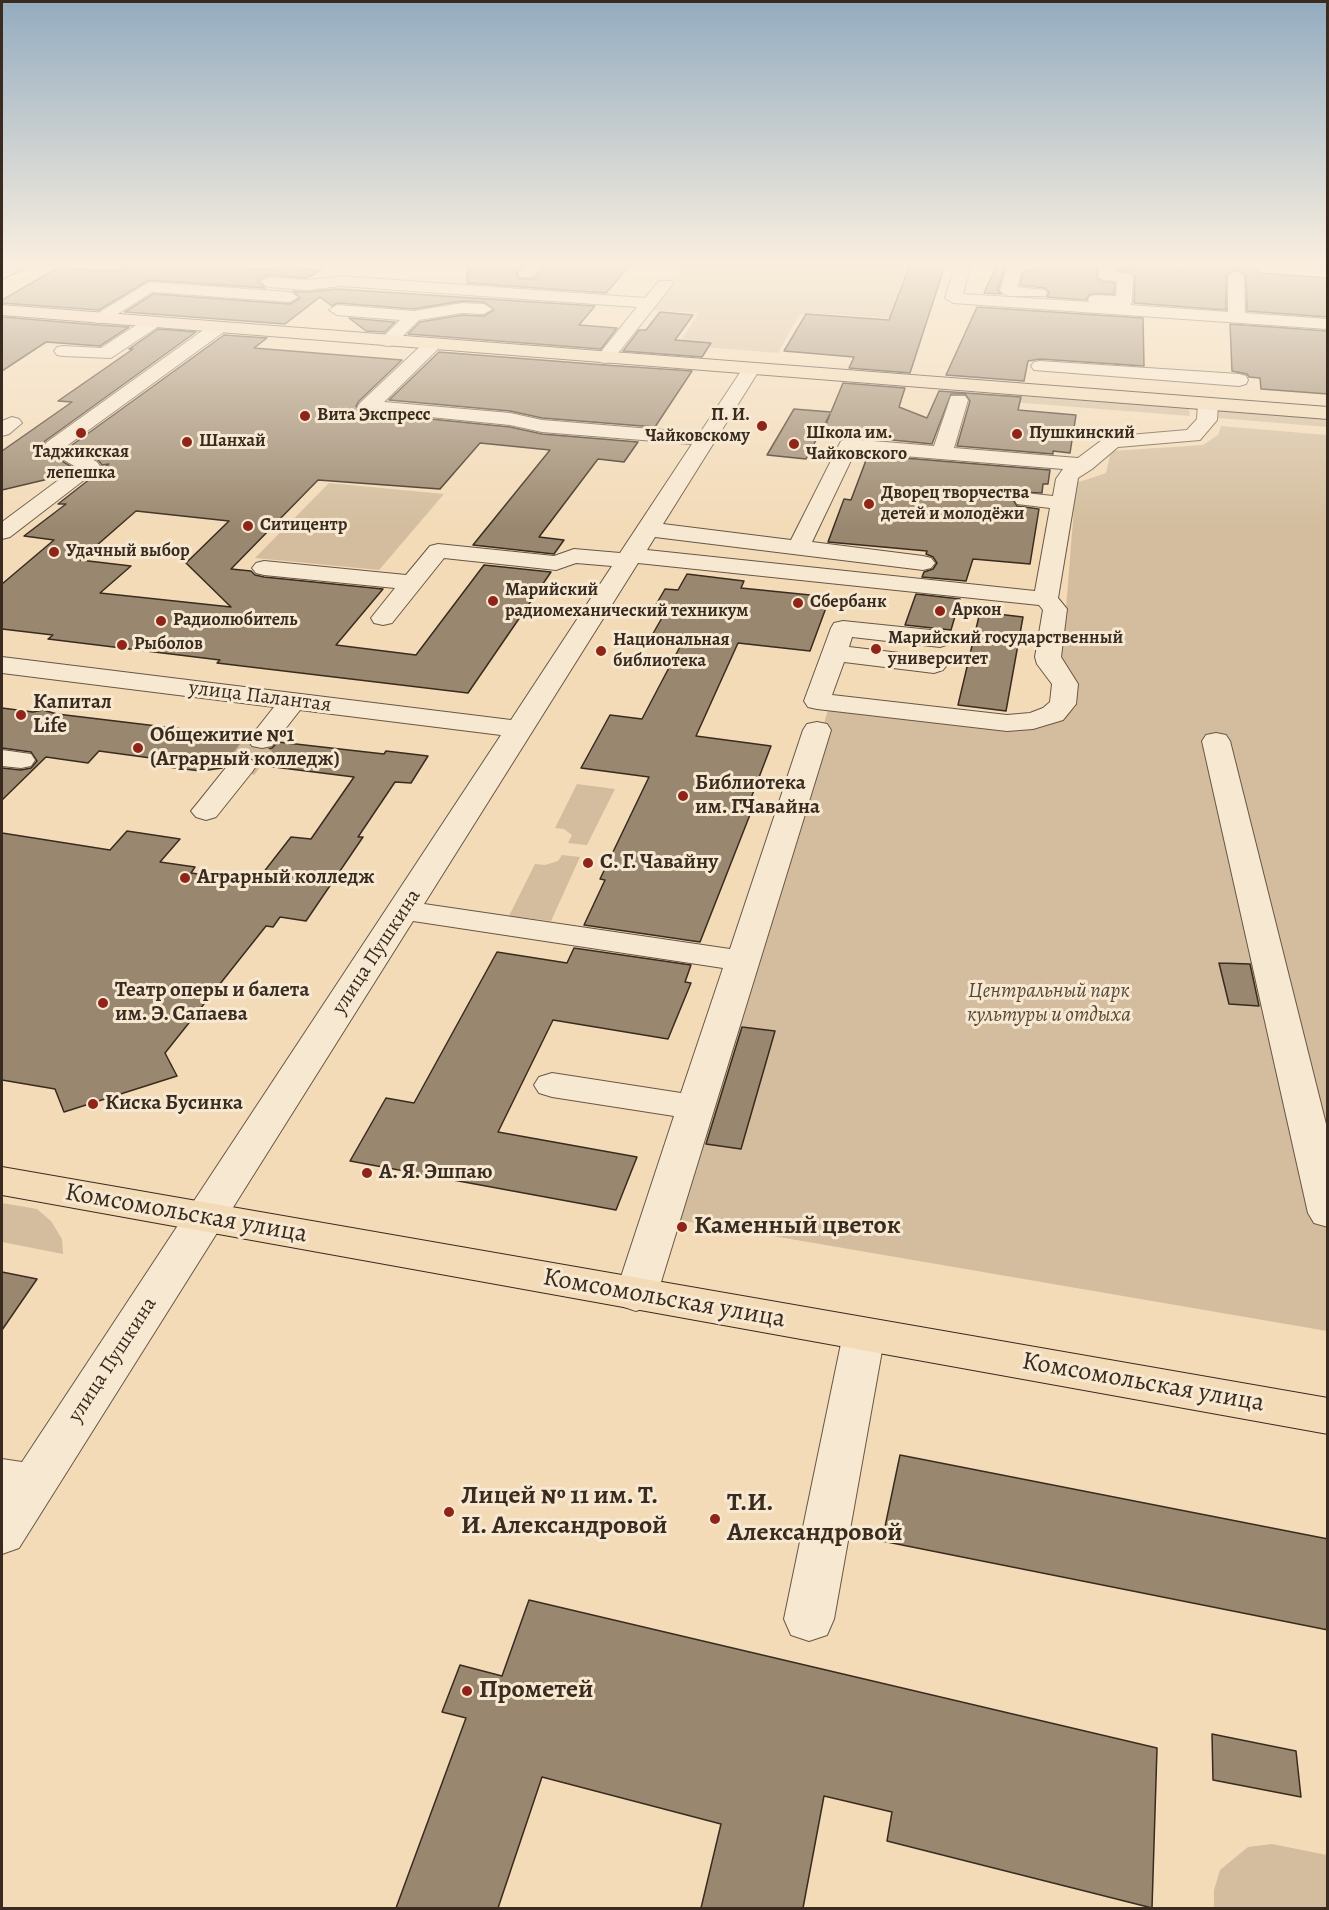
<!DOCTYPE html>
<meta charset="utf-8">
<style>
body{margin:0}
#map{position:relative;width:1329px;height:1910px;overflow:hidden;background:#f3dbb8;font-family:Alegreya,serif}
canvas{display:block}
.frame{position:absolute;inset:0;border:3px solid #392b1f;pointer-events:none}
</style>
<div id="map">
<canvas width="1329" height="1910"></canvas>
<div class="frame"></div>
</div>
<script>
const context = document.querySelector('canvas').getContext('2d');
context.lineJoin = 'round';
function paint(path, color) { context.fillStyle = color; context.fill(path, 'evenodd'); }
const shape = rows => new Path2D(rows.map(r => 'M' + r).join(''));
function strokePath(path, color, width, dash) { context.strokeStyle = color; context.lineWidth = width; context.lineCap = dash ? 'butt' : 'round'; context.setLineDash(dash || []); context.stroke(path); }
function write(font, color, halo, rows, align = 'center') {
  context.font = font + ' Alegreya,serif'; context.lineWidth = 6; context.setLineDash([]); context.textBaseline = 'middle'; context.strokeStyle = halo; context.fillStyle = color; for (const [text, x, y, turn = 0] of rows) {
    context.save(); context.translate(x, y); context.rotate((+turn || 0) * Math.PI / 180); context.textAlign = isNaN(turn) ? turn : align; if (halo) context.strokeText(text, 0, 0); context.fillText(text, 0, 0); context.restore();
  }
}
const green = shape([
 [683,262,909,262,897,294,924,296,916,320,811,313,799,315,778,353,678,345,699,313,647,310],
 [1001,395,1038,395,1182,407,1189,408,1190,416,999,401],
 [1218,410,1327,418,1327,427,1218,418],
 [1221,426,1327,435,1327,1331,668,1218,829,707,1064,718,1076,707,1077,681,1059,656,1066,608,1076,483,1106,473,1111,451,1203,445,1218,435],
 [329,483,444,494,379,570,255,558],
 [577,784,615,789,587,845,568,843,572,835,564,829,555,828],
 [562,855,580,857,551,921,509,916,535,864,545,865,558,861],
 [2,1203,37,1209,51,1221,62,1239,63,1254,2,1242],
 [1272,1844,1327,1855,1327,1908,1214,1908,1214,1890,1220,1870,1248,1847]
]);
const building = shape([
 [135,262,277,270,281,267,321,270,307,278,267,275,258,281,265,288,149,280,99,310,2,303,2,300,61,266,68,269,117,272,135,262],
 [468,262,526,262,516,274,520,279,534,279,548,262,633,262,606,293,467,283,468,262],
 [911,262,946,262,910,373,849,368,854,357,784,351,806,314,889,320,911,262],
 [998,262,1013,262,1006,264,998,290,1001,294,984,293,998,262],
 [1053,262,1098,262,1096,277,1100,281,1115,283,1114,294,1090,294,1086,300,1047,297,1049,292,1045,288,1020,285,1023,273,1049,267,1053,262],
 [1190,263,1258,268,1259,273,1328,278,1328,317,1247,311,1246,276,1237,269,1226,276,1226,310,1134,303,1135,276,1131,272,1117,270,1118,265,1190,269,1190,263],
 [337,289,595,306,579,325,617,328,601,349,408,334,420,322,462,315,484,316,494,310,484,302,462,301,414,309,337,303,332,306,320,297,285,324,125,312,153,294,290,304,300,298,293,291,307,292,337,289],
 [977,307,1143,318,1144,366,1040,359,1028,361,1024,381,946,375,977,307],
 [660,312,693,315,675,340,711,343,702,357,623,351,639,330,646,330,660,312],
 [2,317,99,325,129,327,100,346,46,342,2,371,2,317],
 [349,318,395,322,385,332,366,331,349,318],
 [1230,324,1328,331,1328,394,1261,389,1260,378,1249,377,1247,374,1232,371,1230,324],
 [158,329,196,332,45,441,42,446,45,451,72,467,61,476,2,490,2,451,72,402,58,401,133,349,129,349,158,329],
 [224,335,267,338,254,348,402,360,359,401,356,406,361,412,510,427,542,434,638,442,624,462,598,459,539,537,564,540,554,554,473,545,550,450,480,443,440,489,318,480,231,569,251,571,255,575,264,577,383,589,336,645,416,655,484,565,551,572,468,693,217,663,220,660,48,639,53,635,2,629,2,584,54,540,24,536,66,504,58,504,109,464,102,465,98,460,72,445,224,335],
 [136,511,229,521,186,563,231,607,100,593,131,566,80,560,136,511],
 [439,352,605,365,692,371,655,427,542,418,510,411,389,400,439,352],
 [843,383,905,388,899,407,927,418,939,391,1021,397,1018,410,1076,415,1070,453,1053,451,1053,454,957,446,970,401,965,394,951,394,932,444,823,433,830,414,806,459,767,455,794,409,831,412,843,383],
 [868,455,1050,470,1048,484,1043,484,1042,493,1017,492,1012,498,1017,506,1039,509,1030,564,973,559,966,581,922,577,924,572,933,569,937,563,933,557,926,554,927,551,828,542,844,499,851,500,868,455],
 [687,574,744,581,741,588,830,597,810,651,738,643,696,736,771,746,748,806,753,807,700,942,584,925,605,880,600,879,649,777,581,768,610,715,642,719,683,641,651,637,663,616,650,615,665,589,678,590,687,574],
 [916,594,960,599,951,630,905,625,916,594],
 [980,612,1023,617,1006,711,958,705,980,612],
 [2,708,33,712,43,710,57,714,232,735,230,737,246,739,250,747,262,750,272,748,278,742,384,754,386,751,428,756,411,783,395,782,358,837,363,837,306,921,280,917,273,927,266,926,165,1053,177,1076,64,1112,55,1089,2,1080,2,833,110,850,127,831,180,839,160,862,195,867,191,873,256,882,291,837,311,839,354,777,258,765,252,758,242,756,230,759,222,768,201,771,160,766,166,760,99,751,88,763,46,757,2,800,2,768,21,770,31,768,37,761,31,752,2,748,2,708],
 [574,948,691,965,685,982,691,983,668,1039,553,1020,498,1132,637,1157,616,1210,350,1161,386,1098,414,1103,497,952,567,963,574,948],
 [1219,963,1250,964,1259,1006,1229,1004,1219,963],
 [742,1027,775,1031,741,1149,706,1144,742,1027],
 [2,1272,37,1279,2,1330,2,1272],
 [900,1455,1328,1539,1328,1630,882,1541,900,1455],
 [529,1600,1157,1748,1152,1908,887,1841,892,1812,824,1796,803,1908,701,1908,721,1824,542,1777,498,1908,396,1908,466,1718,442,1712,460,1665,502,1676,529,1600],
 [1212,1734,1296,1751,1301,1797,1213,1780,1212,1734]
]);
const minorTunnel = shape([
 [242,766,262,740]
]);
const minor = shape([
 [60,262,123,262,125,265,117,270,68,267,60,262],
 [529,262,546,262,532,277,520,277,518,274,529,262],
 [956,262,972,262,963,294,1089,302,1088,300,1090,296,1096,295,1116,296,1117,281,1100,279,1098,276,1100,262,1116,262,1115,272,1131,274,1133,277,1132,302,1130,305,1228,312,1228,276,1236,271,1244,276,1245,313,1328,319,1328,329,953,303,945,298,956,262],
 [1022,262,1051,262,1049,265,1021,271,1017,287,1045,290,1047,293,1045,296,1008,296,1000,291,1008,265,1022,262],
 [1155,262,1180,262,1172,267,1157,265,1155,262],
 [1299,262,1328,262,1328,268,1307,267,1299,262],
 [341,276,645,298,659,281,671,281,673,284,611,362,605,363,599,362,596,358,637,307,341,286,307,290,268,287,260,282,268,277,307,280,341,276],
 [149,282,290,292,298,297,290,302,152,292,105,322,99,323,93,322,90,318,149,282],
 [462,303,484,304,492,309,484,314,462,313,419,320,394,345,388,346,382,345,379,341,400,320,337,315,329,310,337,305,414,311,462,303],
 [153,317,159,318,162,322,159,326,111,358,63,356,57,355,54,351,57,347,63,346,101,348,147,318,153,317],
 [219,322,225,323,228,327,225,331,68,445,97,462,100,466,97,470,10,537,2,539,2,522,76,467,47,450,44,446,47,442,213,323,219,322],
 [433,339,439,340,442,344,439,348,384,402,510,413,542,420,700,433,745,365,757,365,760,369,663,524,791,540,841,441,848,439,934,446,951,396,965,396,968,400,954,448,1078,458,1106,437,1187,430,1197,419,1198,404,1201,400,1215,400,1218,404,1217,420,1200,440,1118,447,1092,469,1078,478,1058,598,1067,609,1061,657,1078,684,1076,704,1063,720,1033,729,1007,731,817,709,808,707,804,701,831,628,834,623,843,621,940,631,949,634,953,639,949,644,940,647,852,637,849,647,934,657,943,660,947,665,943,670,934,673,844,662,832,695,1007,715,1030,713,1043,708,1050,702,1052,684,1037,664,1035,657,1043,610,1039,605,638,563,424,904,730,949,803,730,807,724,817,722,827,724,831,730,657,1295,651,1306,636,1311,621,1306,615,1295,674,1116,552,1097,539,1093,534,1085,539,1077,552,1073,681,1093,723,968,413,921,19,1548,2,1554,2,1459,22,1462,501,735,300,710,272,746,262,748,252,746,248,740,274,707,2,673,2,657,511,720,612,566,576,563,556,570,444,558,392,623,383,625,374,623,371,618,395,588,264,575,256,573,252,568,256,563,264,561,406,575,430,546,438,544,554,556,574,549,620,553,692,444,542,432,510,425,361,410,358,406,361,402,427,340,433,339],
 [855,452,1063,469,1056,479,1053,496,1025,493,1017,494,1014,499,1017,504,1050,508,1035,591,647,550,655,537,923,570,931,568,935,563,931,558,923,556,812,542,855,452],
 [1040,361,1239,374,1246,376,1248,380,1246,384,1239,386,1034,370,1031,366,1034,362,1040,361],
 [12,417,19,419,22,423,9,434,2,436,2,421,12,417],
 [1216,733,1226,735,1230,741,1328,1132,1328,1227,1314,1223,1308,1213,1202,741,1206,735,1216,733],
 [2,750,31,754,35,760,31,766,21,768,2,766,2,750],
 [242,758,252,760,256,766,252,772,216,817,206,820,196,817,191,811,196,805,232,760,242,758],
 [864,1318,879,1322,885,1334,834,1619,827,1635,809,1641,791,1635,784,1619,843,1334,849,1322,864,1318]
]);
const major = shape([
 [14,262,33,262,31,265,2,279,2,268,14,262],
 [2,305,1328,407,1328,419,2,315,2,305],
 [2,1167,1328,1398,1328,1434,2,1195,2,1167]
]);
const markers = [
 [305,416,6,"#8f2418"],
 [762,426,6,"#8f2418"],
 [81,433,6,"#8f2418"],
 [1017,434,6,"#8f2418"],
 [187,442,6,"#8f2418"],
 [794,444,6,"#8f2418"],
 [869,504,6,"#8f2418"],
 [248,526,6,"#8f2418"],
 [54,552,6,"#8f2418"],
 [493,601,6,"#8f2418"],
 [798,603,6,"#8f2418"],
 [940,611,6,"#8f2418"],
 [161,621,6,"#8f2418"],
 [122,645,6,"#8f2418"],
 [876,649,6,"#8f2418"],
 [601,651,6,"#8f2418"],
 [21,715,6,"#8f2418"],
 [138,748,6,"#8f2418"],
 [683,796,6,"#8f2418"],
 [588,863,6,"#8f2418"],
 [185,878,6,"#8f2418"],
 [103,1003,6,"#8f2418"],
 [93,1104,6,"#8f2418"],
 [367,1173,6,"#8f2418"],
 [682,1227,6,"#8f2418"],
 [449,1512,6,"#8f2418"],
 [715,1519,6,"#8f2418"],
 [467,1691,6,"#8f2418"]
];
const farPoinames = [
 ["Вита Экспресс",317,416],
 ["П. И.",750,416,"right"],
 ["Чайковскому",750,437,"right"],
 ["Школа им.",806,434],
 ["Чайковского",806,455],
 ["Пушкинский",1029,434],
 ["Шанхай",199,442],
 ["Таджикская",81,453,"center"],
 ["лепешка",81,474,"center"],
 ["Дворец творчества",881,494],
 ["детей и молодёжи",881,515],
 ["Ситицентр",260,526],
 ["Удачный выбор",66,552],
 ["Марийский",505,591],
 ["радиомеханический техникум",505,612],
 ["Сбербанк",810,603],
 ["Аркон",952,611],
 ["Радиолюбитель",173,621],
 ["Марийский государственный",888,639],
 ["университет",888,660],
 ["Национальная",613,641],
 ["библиотека",613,662],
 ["Рыболов",134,645]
];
const streetNames = [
 ["улица Палантая",260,697,7],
 ["улица Пушкина",377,952,-57],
 ["улица Пушкина",113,1360,-57]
];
const poiNames = [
 ["Капитал",33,703],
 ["Life",33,727],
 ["Общежитие №1",150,736],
 ["(Аграрный колледж)",150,760],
 ["Библиотека",695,784],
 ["им. Г.Чавайна",695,808],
 ["С. Г. Чавайну",600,863],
 ["Аграрный колледж",197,878],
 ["Театр оперы и балета",115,991],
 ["им. Э. Сапаева",115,1015],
 ["Киска Бусинка",105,1104],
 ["А. Я. Эшпаю",379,1173]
];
const parkNames = [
 ["Центральный парк",1049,992],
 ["культуры и отдыха",1049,1016]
];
const nearStreetnames = [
 ["Комсомольская улица",186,1214,10],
 ["Комсомольская улица",664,1299,10],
 ["Комсомольская улица",1143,1383,10]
];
const nearPoinames = [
 ["Каменный цветок",694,1227],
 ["Лицей № 11 им. Т.",461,1497],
 ["И. Александровой",461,1527],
 ["Т.И.",727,1504],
 ["Александровой",727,1534],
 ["Прометей",479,1691]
];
paint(green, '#d3bd9e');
paint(building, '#9a876f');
strokePath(building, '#392b1f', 1.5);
strokePath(minorTunnel, '#ceb899', 30, [30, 15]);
strokePath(minor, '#685745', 2);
strokePath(major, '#392b1f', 2);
paint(minor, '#f7e8d1');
paint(major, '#f3dbb8');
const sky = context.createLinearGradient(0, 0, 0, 529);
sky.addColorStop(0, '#93acc0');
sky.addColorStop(0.5, '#faefdf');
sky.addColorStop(1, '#faefdf00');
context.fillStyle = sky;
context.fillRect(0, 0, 1329, 529);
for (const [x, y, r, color] of markers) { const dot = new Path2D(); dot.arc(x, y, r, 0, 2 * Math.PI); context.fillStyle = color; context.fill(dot); strokePath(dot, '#f7e8d1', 2); }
write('bold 18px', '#392b1f', '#f7e8d1', farPoinames, 'left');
write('21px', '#392b1f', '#f7e8d1', streetNames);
write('bold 21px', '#392b1f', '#f7e8d1', poiNames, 'left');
write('italic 21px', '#584838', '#f7e8d1', parkNames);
write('26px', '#392b1f', '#f7e8d1', nearStreetnames);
write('bold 26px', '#392b1f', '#f7e8d1', nearPoinames, 'left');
</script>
